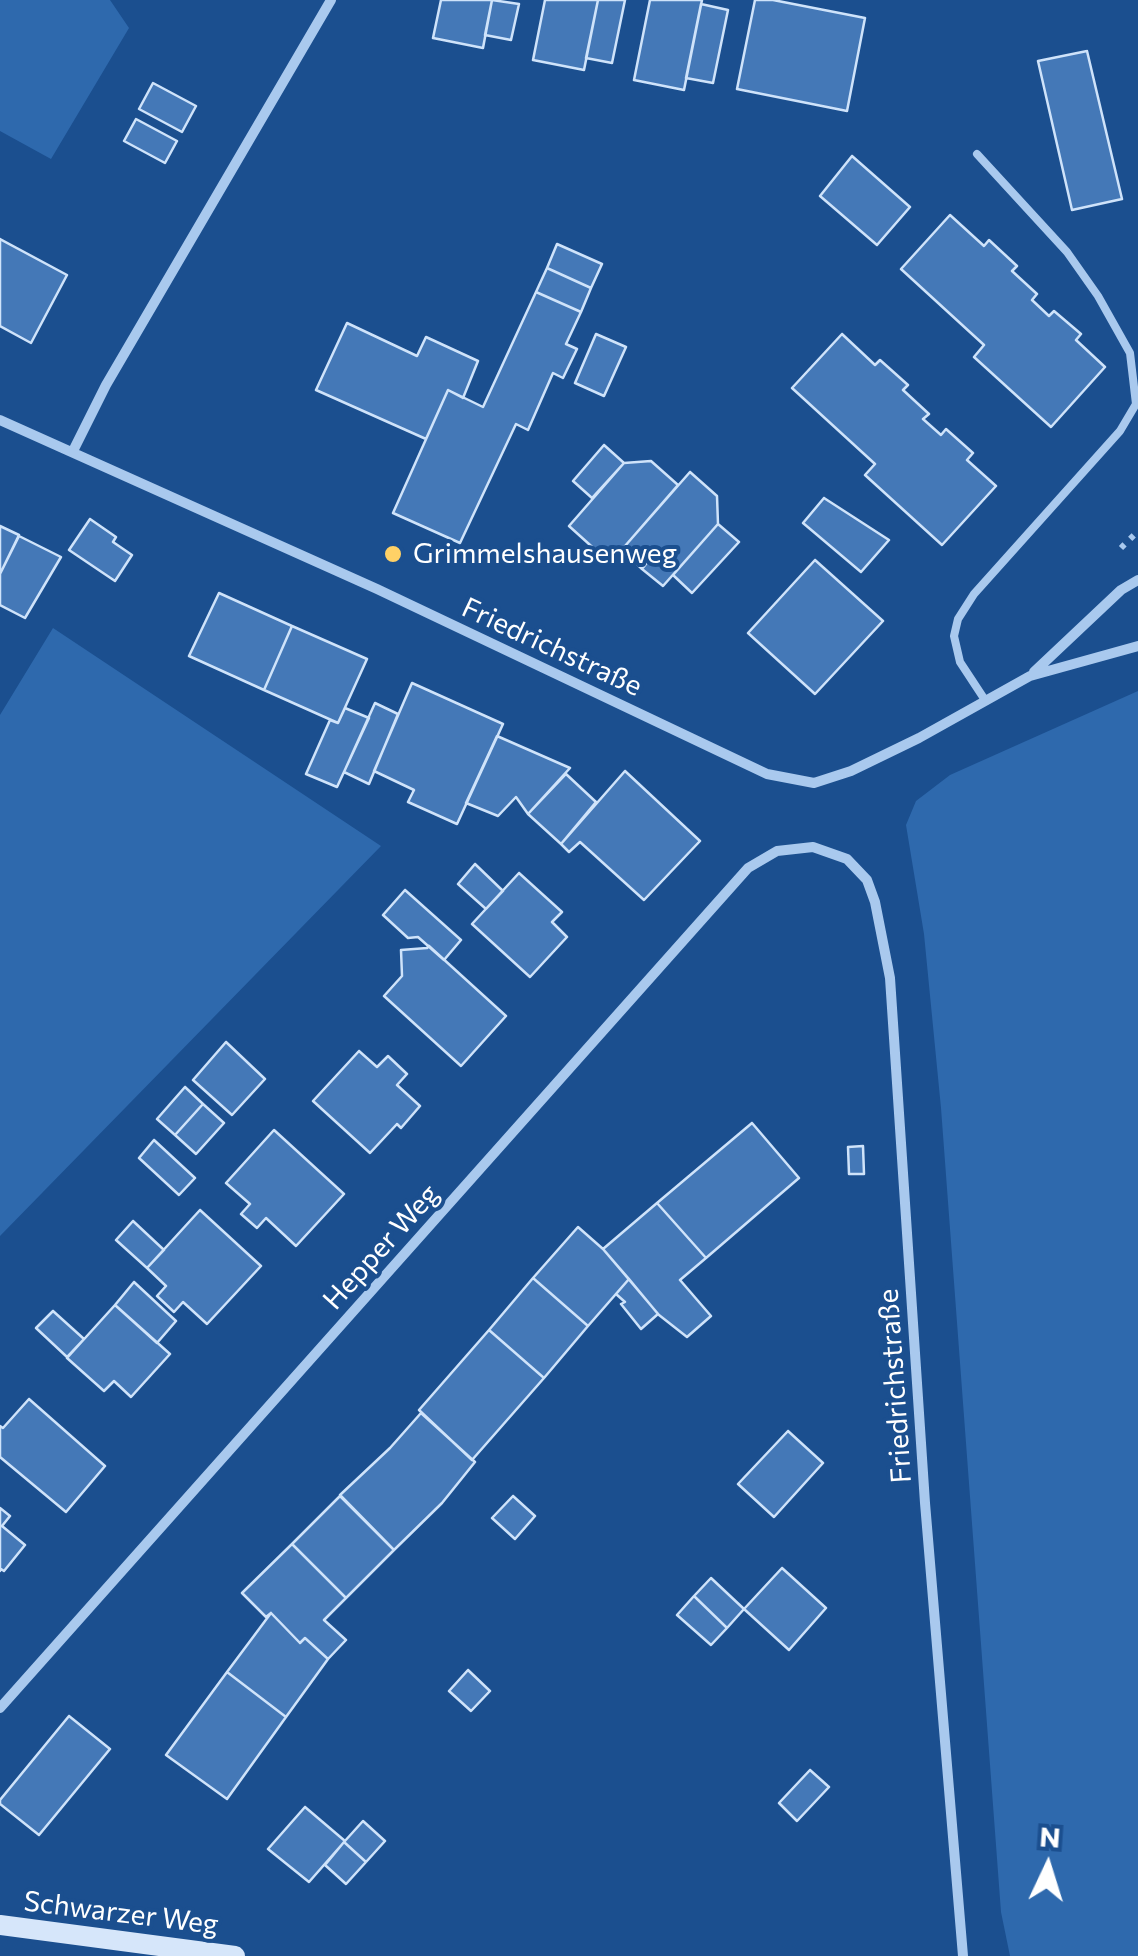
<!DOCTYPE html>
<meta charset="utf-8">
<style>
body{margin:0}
#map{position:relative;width:1138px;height:1956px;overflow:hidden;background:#1b4f8f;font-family:Commissioner,sans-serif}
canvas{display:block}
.north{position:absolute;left:998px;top:1816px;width:100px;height:100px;-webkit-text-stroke:8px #1b4f8f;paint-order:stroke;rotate:4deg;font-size:28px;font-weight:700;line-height:40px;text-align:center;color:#fff}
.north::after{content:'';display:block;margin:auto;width:35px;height:45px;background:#fff;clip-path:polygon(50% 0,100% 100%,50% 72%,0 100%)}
</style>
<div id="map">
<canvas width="1138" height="1956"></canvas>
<div class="north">N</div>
</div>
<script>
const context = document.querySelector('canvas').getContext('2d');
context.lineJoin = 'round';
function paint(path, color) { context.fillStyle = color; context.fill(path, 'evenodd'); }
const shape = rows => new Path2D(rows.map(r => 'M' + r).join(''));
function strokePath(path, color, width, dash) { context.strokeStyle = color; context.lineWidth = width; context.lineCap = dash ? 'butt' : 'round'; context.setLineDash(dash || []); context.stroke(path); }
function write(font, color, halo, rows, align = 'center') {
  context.font = font + ' Commissioner,sans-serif'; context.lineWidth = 8; context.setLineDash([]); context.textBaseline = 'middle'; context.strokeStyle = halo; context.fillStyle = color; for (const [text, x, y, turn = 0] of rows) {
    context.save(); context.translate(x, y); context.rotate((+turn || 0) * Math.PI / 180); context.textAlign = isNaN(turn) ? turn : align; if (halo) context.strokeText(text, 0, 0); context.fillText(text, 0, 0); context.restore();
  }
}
const green = shape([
 [0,0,110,0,129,28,51,159,0,131],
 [53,628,381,846,0,1236,0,715],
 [1138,691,1138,1956,1010,1956,1001,1912,941,1108,924,934,906,825,916,801,950,775]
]);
const building = shape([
 [441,0,492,0,483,48,433,38,441,0],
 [492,0,519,4,511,40,485,35,492,0],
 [545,0,598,0,584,70,533,60,545,0],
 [598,0,625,0,612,63,586,58,598,0],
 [650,0,702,0,684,90,634,80,650,0],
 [755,0,773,0,865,18,847,111,737,89,755,0],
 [701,4,728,10,713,83,686,78,701,4],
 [1087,51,1122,199,1072,210,1038,61,1087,51],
 [153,83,196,106,182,132,139,109,153,83],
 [136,119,177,141,165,163,124,141,136,119],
 [852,156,910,207,877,245,820,196,852,156],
 [950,215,984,246,989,240,1017,266,1012,271,1037,294,1032,300,1049,316,1054,311,1081,334,1076,340,1105,367,1051,427,974,357,984,345,901,269,950,215],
 [0,239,67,275,31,343,0,326,0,239],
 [557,244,602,264,591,288,547,268,557,244],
 [547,268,591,288,581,312,536,292,547,268],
 [536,292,581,312,566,344,577,349,563,378,553,373,528,430,516,424,460,543,393,513,448,390,483,407,536,292],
 [347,323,417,356,426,337,478,361,463,398,448,390,426,439,316,390,347,323],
 [596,334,626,347,604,396,575,383,596,334],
 [842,334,875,365,880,360,908,385,903,390,929,414,923,419,941,435,946,429,973,453,967,460,996,486,942,545,865,475,875,464,792,388,842,334],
 [604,445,624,463,592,498,573,481,604,445],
 [651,461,678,485,625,546,646,564,642,569,621,549,610,563,569,526,624,463,651,461],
 [690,472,717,496,718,524,663,586,642,569,646,564,625,546,690,472],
 [824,498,889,540,861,572,803,523,824,498],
 [90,519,116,537,113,542,132,555,115,581,69,550,90,519],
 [718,524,739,542,692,593,673,575,718,524],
 [0,526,19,535,0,574,0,526],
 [19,536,61,557,25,618,0,605,0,574,19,536],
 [815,560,883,621,815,694,748,633,815,560],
 [219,593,292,626,264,690,189,656,219,593],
 [292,626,367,659,338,723,264,690,292,626],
 [412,683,503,724,457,824,408,802,414,790,374,771,412,683],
 [375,703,398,714,369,784,344,772,375,703],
 [345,708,369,718,337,787,306,774,330,720,338,723,345,708],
 [497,736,570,768,528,814,516,797,498,816,466,803,497,736],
 [625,771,700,841,644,900,580,842,569,852,561,844,625,771],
 [566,774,596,802,561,844,528,814,566,774],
 [475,864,503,891,486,909,458,884,475,864],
 [519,873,562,912,552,922,567,937,530,977,472,924,519,873],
 [405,890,461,940,444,960,418,937,408,938,383,915,405,890],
 [429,946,506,1016,461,1066,384,996,402,976,401,950,427,948,429,946],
 [226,1042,265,1079,232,1115,193,1080,226,1042],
 [359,1051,377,1067,388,1056,407,1074,397,1085,420,1106,401,1128,397,1124,370,1153,313,1101,359,1051],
 [185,1087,203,1104,175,1135,157,1119,185,1087],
 [203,1104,224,1123,196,1154,175,1135,203,1104],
 [752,1123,799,1178,706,1258,657,1203,752,1123],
 [274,1130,344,1194,296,1246,266,1218,257,1228,241,1214,250,1204,226,1183,274,1130],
 [154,1140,195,1178,179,1195,139,1158,154,1140],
 [863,1146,864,1174,849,1174,848,1147,863,1146],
 [657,1203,706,1258,680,1280,711,1316,687,1337,659,1315,603,1249,657,1203],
 [200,1210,261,1266,207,1324,183,1302,174,1312,157,1296,166,1286,147,1268,200,1210],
 [133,1221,164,1250,147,1268,116,1240,133,1221],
 [578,1227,603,1249,629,1279,588,1326,533,1278,578,1227],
 [533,1278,588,1326,544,1378,489,1330,533,1278],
 [629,1279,658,1314,641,1329,621,1304,625,1302,616,1294,629,1279],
 [134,1282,176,1321,157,1343,115,1305,134,1282],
 [115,1305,170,1354,131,1397,114,1381,104,1391,67,1358,115,1305],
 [53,1311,84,1339,67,1357,36,1328,53,1311],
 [489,1330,544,1378,472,1460,419,1410,489,1330],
 [29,1399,105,1466,66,1512,0,1457,0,1426,3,1428,29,1399],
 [421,1413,475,1462,442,1503,394,1550,340,1495,390,1448,421,1413],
 [788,1431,823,1463,774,1517,738,1484,788,1431],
 [340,1496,394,1550,346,1598,292,1544,340,1496],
 [513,1496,535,1516,515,1539,492,1518,513,1496],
 [0,1508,10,1516,2,1526,25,1545,4,1571,1,1569,0,1571,0,1508],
 [292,1544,346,1598,324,1620,346,1640,328,1659,305,1638,300,1643,271,1613,266,1617,242,1593,292,1544],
 [782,1568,826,1608,789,1650,744,1609,782,1568],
 [711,1578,744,1609,727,1628,694,1596,711,1578],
 [694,1596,727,1628,711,1645,677,1615,694,1596],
 [271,1613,300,1643,305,1638,328,1659,286,1717,227,1672,271,1613],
 [468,1670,490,1691,471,1711,449,1691,468,1670],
 [227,1672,286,1717,227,1799,166,1755,227,1672],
 [69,1716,110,1749,39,1835,0,1804,0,1800,69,1716],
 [810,1770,829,1787,797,1821,779,1803,810,1770],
 [305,1807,345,1841,309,1882,268,1849,305,1807],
 [363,1821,385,1841,366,1862,344,1842,363,1821],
 [344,1842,366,1862,346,1884,325,1865,344,1842]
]);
const path = shape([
 [1121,548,1138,531]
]);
const lane = shape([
 [977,154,1067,252,1098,296,1130,353,1136,404,1120,431,974,594,958,619,954,636,960,662,985,700]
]);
const street = shape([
 [0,420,377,589,767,774,814,783,851,771,919,738,1030,676,1138,646],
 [73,451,106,385,331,0],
 [1034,672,1121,590,1138,580],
 [0,1708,748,868,777,851,813,847,847,859,867,880,875,902,890,978,925,1503,963,1956]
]);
const secondary = shape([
 [0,1925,235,1956]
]);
const markers = [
 [393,554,10,"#ffd166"]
];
const poiNames = [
 ["Grimmelshausenweg",413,554]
];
const streetNames = [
 ["Friedrichstraße",552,647,25],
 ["Hepper Weg",381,1247,-48],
 ["Friedrichstraße",895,1386,-94],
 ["Schwarzer Weg",121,1913,7]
];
paint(green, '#2e69ad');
paint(building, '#4478b7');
strokePath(building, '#cfe3fa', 2.5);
strokePath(path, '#a9c9ee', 6, [5, 8]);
strokePath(lane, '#a9c9ee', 8);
strokePath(street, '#a9c9ee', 10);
strokePath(secondary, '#d6e6fa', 20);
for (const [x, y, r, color] of markers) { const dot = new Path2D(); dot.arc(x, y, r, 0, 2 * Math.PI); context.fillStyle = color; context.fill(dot); strokePath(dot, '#1b4f8f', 4); }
write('28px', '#fff', '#1b4f8f', poiNames, 'left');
write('28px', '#fff', '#1b4f8f', streetNames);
</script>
